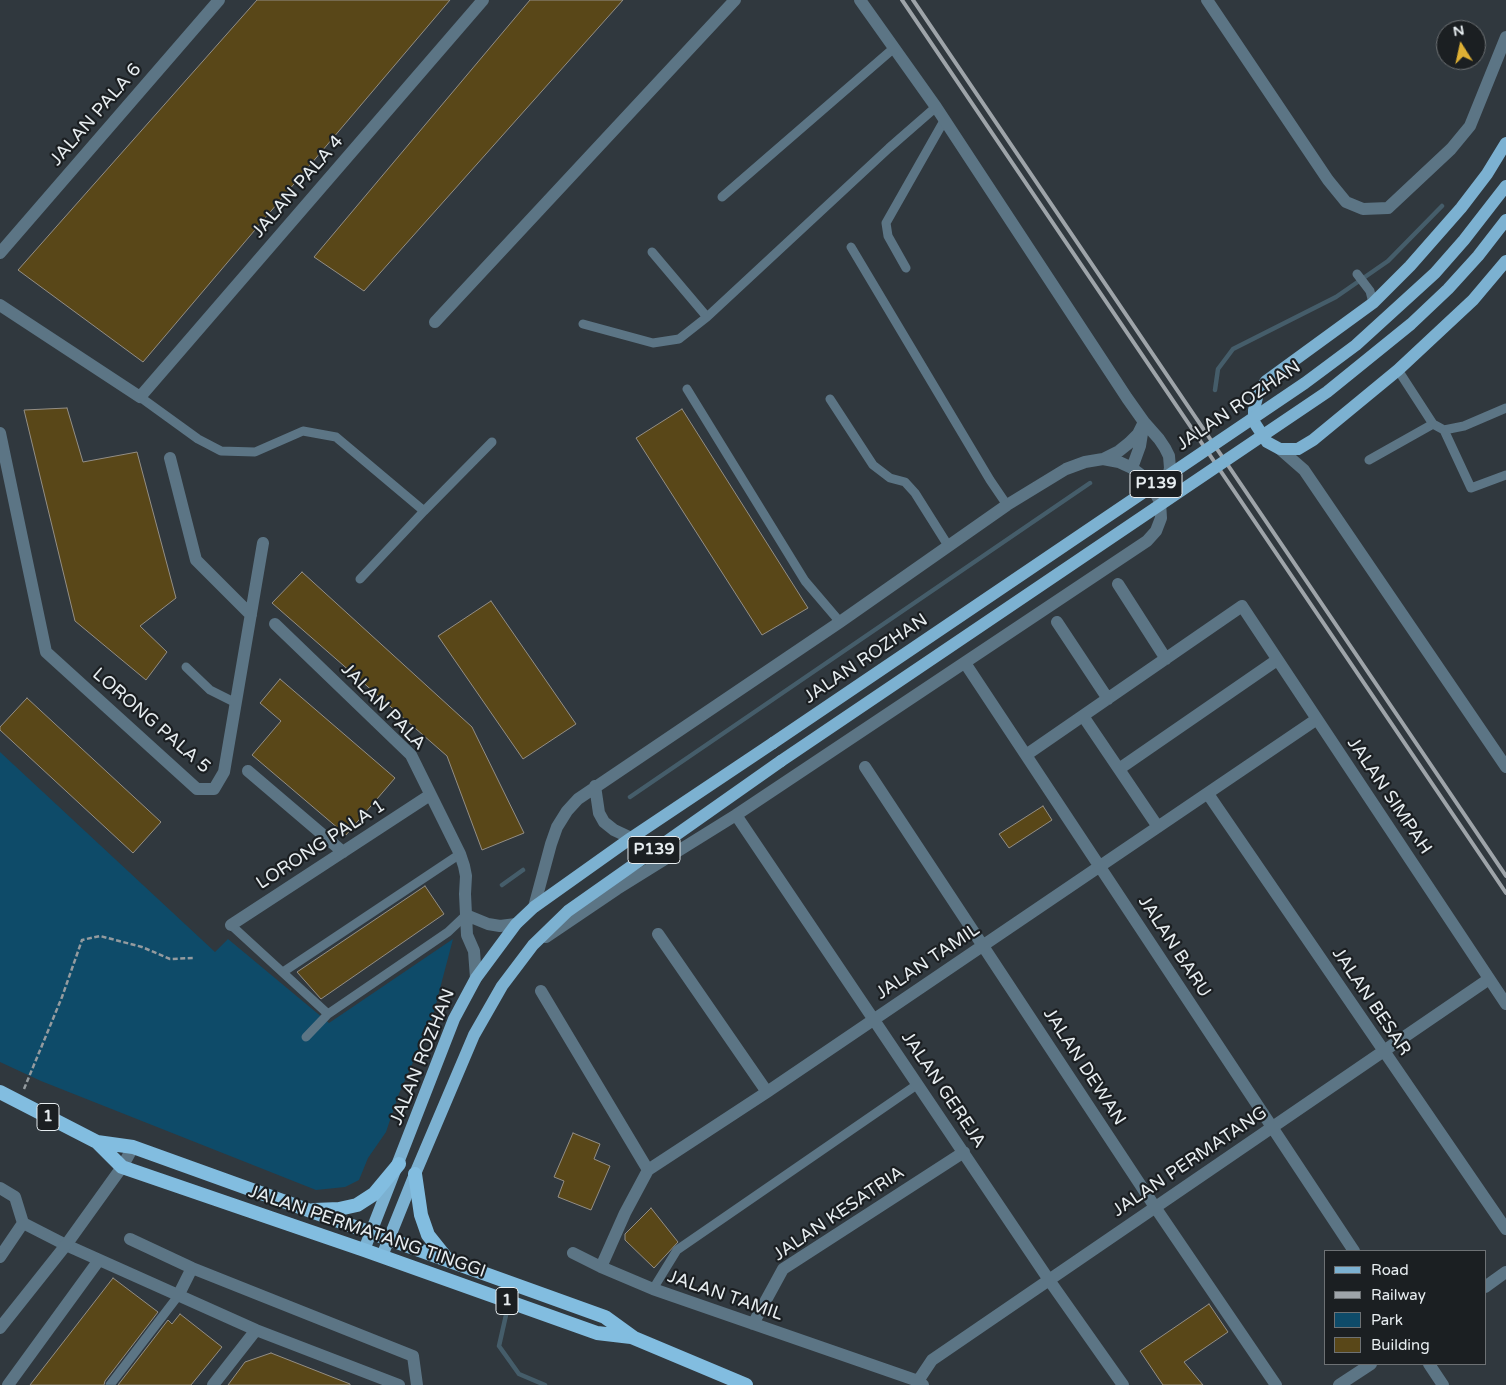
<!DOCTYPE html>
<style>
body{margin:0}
#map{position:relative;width:1506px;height:1385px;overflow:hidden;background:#30383e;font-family:"Varela Round",sans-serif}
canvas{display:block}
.legend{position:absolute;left:1324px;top:1250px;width:162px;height:115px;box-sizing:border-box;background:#1b1f22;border:1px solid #6d7174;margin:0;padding:6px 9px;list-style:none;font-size:15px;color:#e7edf0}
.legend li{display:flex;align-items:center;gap:10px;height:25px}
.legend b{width:25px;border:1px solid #6d7174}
.north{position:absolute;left:1436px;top:20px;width:50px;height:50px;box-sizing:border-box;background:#1b1f22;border:1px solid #6d7174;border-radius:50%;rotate:350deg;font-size:14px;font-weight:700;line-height:20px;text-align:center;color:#e7edf0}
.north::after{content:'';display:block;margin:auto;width:18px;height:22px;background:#dfb034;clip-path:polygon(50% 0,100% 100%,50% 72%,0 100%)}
</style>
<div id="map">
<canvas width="1506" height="1385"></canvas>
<ul class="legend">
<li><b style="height:6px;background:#7cb1d1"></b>Road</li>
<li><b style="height:6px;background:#9ea4a9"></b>Railway</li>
<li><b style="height:14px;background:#0e4b69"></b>Park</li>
<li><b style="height:14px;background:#594718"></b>Building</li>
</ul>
<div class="north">N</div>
</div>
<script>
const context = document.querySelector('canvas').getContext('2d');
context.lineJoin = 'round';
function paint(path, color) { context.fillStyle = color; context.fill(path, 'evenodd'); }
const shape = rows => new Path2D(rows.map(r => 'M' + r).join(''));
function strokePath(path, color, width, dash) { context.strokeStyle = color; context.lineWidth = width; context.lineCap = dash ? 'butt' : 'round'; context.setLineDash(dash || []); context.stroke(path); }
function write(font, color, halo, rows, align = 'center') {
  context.font = font + ' "Varela Round",sans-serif'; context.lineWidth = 4.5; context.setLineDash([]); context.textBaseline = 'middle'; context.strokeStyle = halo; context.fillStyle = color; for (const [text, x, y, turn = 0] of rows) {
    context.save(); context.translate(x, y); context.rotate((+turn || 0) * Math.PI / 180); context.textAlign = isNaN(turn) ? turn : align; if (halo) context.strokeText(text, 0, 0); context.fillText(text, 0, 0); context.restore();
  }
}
const green = shape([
 [0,752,215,952,228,939,329,1023,453,939,432,1019,398,1096,386,1132,368,1158,359,1180,345,1187,316,1190,41,1081,0,1062]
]);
const stream = shape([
 [1215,390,1218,369,1233,349,1336,297,1388,261,1442,206],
 [630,797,1090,483],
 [502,885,523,870],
 [506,1315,499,1346,519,1374,545,1385]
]);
const building = shape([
 [257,0,450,0,143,362,18,270,257,0],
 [530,0,623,0,364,291,314,257,530,0],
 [67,408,83,462,137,452,176,598,140,626,167,652,146,680,75,621,24,410,67,408],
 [682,409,808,608,762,635,636,438,682,409],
 [302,572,472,727,524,833,482,850,447,756,272,603,302,572],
 [491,601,576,724,523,759,438,636,491,601],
 [280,679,395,778,346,835,252,755,281,721,260,703,280,679],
 [27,698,161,822,133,853,0,730,0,727,27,698],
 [1043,806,1052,820,1009,848,999,834,1043,806],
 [425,886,444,914,321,999,297,972,425,886],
 [573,1133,600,1144,594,1159,610,1166,591,1210,558,1197,564,1181,554,1177,573,1133],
 [651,1208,678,1242,654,1268,625,1240,625,1234,651,1208],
 [113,1278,158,1312,105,1381,104,1385,30,1385,113,1278],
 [1209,1304,1228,1332,1184,1362,1203,1385,1163,1385,1140,1351,1209,1304],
 [180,1314,222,1347,191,1385,118,1385,168,1320,172,1324,180,1314],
 [271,1353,350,1384,350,1385,228,1385,245,1362,271,1353]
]);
const path = shape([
 [24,1089,62,997,82,940,100,936,142,947,170,959,193,958]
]);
const service = shape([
 [722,197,894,48],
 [851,247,990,480,1007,505],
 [652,252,707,317],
 [906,268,888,236,886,223,945,119],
 [1357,274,1370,291,1373,303],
 [583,324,653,343,679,339,707,317,889,148,936,107],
 [1398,370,1433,424,1444,430,1464,426,1506,408],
 [687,389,805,581,840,622],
 [140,397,198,439,221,451,255,452,303,431,336,437,424,511,492,442],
 [830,399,873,465,890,478,905,482,915,493,949,547],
 [1444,430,1471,488,1506,475],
 [1369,460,1433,424],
 [360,579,424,511],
 [186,667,210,690,236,703],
 [231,925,328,1014],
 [283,972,460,854],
 [306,1037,328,1014,448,932,466,915],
 [653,1289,677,1250,918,1084],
 [110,1385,178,1296]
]);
const minor = shape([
 [860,0,936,107,1127,398,1144,422,1159,439,1165,448,1169,456,1170,468,1167,483,1160,502],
 [1207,0,1328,180,1346,202,1363,209,1388,208,1451,149,1470,126,1506,37],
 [0,253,219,0],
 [0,305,140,397,483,0],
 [435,322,735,0],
 [0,433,46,652,197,789,214,789,224,772,263,543],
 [1280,449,1304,470,1506,767],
 [170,458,196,560,251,615],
 [1132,468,1140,446,1143,427],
 [1118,584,1166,659],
 [1057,622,1108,699],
 [275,624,411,755,460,854,464,866,466,876,465,894,467,935,474,951,476,978],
 [965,663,1354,1251],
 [1083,716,1158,827],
 [1026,755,1242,606,1506,1004],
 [865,767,1155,1207,1276,1385],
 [1119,769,1277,660],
 [248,771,343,852],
 [595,786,599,813,604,822,614,830,631,838],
 [1208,794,1506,1229],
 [736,815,1049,1280,1123,1385],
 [534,907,551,844,557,827,567,811,578,799,840,622,1007,505,1066,469,1085,462,1103,459,1119,451,1129,443,1138,434,1144,422],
 [466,915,488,924,500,926,516,924],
 [231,925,430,795],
 [658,934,767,1092],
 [546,937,617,889,736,815,1147,541,1156,531,1161,518,1160,502,1153,488,1145,478,1132,468,1119,462,1103,459],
 [541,991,648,1170],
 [0,1188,15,1197,23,1223,66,1245,256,1330,399,1385],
 [130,1239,192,1268,413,1356,417,1385],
 [573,1253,601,1267,653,1289,918,1381,923,1385],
 [0,1257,23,1223],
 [601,1267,625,1213,648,1170,767,1092,1317,719],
 [1485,1287,1506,1272],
 [178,1296,192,1268],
 [753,1324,783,1269,964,1152],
 [1429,1364,1443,1385],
 [918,1381,932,1360,1489,979],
 [8,1385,99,1260],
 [213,1385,256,1330],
 [1339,1385,1371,1364]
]);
const tertiary = shape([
 [0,1328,66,1245,122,1167,133,1147]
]);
const primary = shape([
 [1506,143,1487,174,1461,208,1410,266,1373,303,1266,381,1258,393,1254,410,1254,422,1267,442,1280,449,1298,449,1313,440,1398,370,1473,300,1506,261],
 [364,1250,454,1019,476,978,516,924,534,907,631,838,773,743],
 [382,1256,415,1174,474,1035,502,986,533,945,568,911,781,761]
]);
const trunk = shape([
 [0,1092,97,1142,122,1167,364,1250,597,1333,631,1337],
 [97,1142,133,1147,605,1317,634,1338,746,1385],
 [415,1174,421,1215,428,1235,448,1260],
 [314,1210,339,1209,357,1205,374,1194,399,1164]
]);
const rail = shape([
 [902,0,1506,893],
 [913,0,1506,876]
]);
const primaryBridge = shape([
 [773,743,1305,383,1356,345,1435,273,1464,240,1506,186],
 [781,761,1327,392,1411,324,1448,289,1478,256,1506,220]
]);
const shields = [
 [1156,484,52],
 [654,850,52],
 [48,1117,22],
 [507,1301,22]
];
const shieldNames = [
 ["P139",1156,484],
 ["P139",654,850],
 ["1",48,1117],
 ["1",507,1301]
];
const streetNames = [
 ["JALAN PALA 6",96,115,-49],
 ["JALAN PALA 4",298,187,-49],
 ["JALAN ROZHAN",1239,406,-34],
 ["JALAN ROZHAN",866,659,-34],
 ["JALAN PALA",383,707,46],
 ["LORONG PALA 5",151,721,41],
 ["JALAN SIMPAH",1389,796,56],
 ["LORONG PALA 1",321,845,-33],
 ["JALAN BARU",1174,947,57],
 ["JALAN TAMIL",928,962,-34],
 ["JALAN BESAR",1371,1002,56],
 ["JALAN ROZHAN",423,1057,-68],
 ["JALAN DEWAN",1084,1067,57],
 ["JALAN GEREJA",943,1090,56],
 ["JALAN PERMATANG",1190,1162,-34],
 ["JALAN KESATRIA",839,1214,-34],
 ["JALAN PERMATANG TINGGI",367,1232,19],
 ["JALAN TAMIL",725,1296,19]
];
paint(green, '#0e4b69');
strokePath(stream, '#455d6a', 4.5);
paint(building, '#594718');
strokePath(building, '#938e85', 1);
strokePath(path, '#949b9f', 2.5, [5, 2.5]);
strokePath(service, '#5c7585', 9);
strokePath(minor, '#5c7585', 12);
strokePath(tertiary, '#5c7585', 12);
strokePath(primary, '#7cb1d1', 12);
strokePath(trunk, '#82bde0', 14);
strokePath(rail, '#9ea4a9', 4);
strokePath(primaryBridge, '#7cb1d1', 12);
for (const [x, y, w] of shields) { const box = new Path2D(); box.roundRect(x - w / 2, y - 13.5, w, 27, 4); context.fillStyle = '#1b1f22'; context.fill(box); strokePath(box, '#e7edf0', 1); }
write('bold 16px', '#e7edf0', null, shieldNames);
write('18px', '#e7edf0', '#1b1f22', streetNames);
</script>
